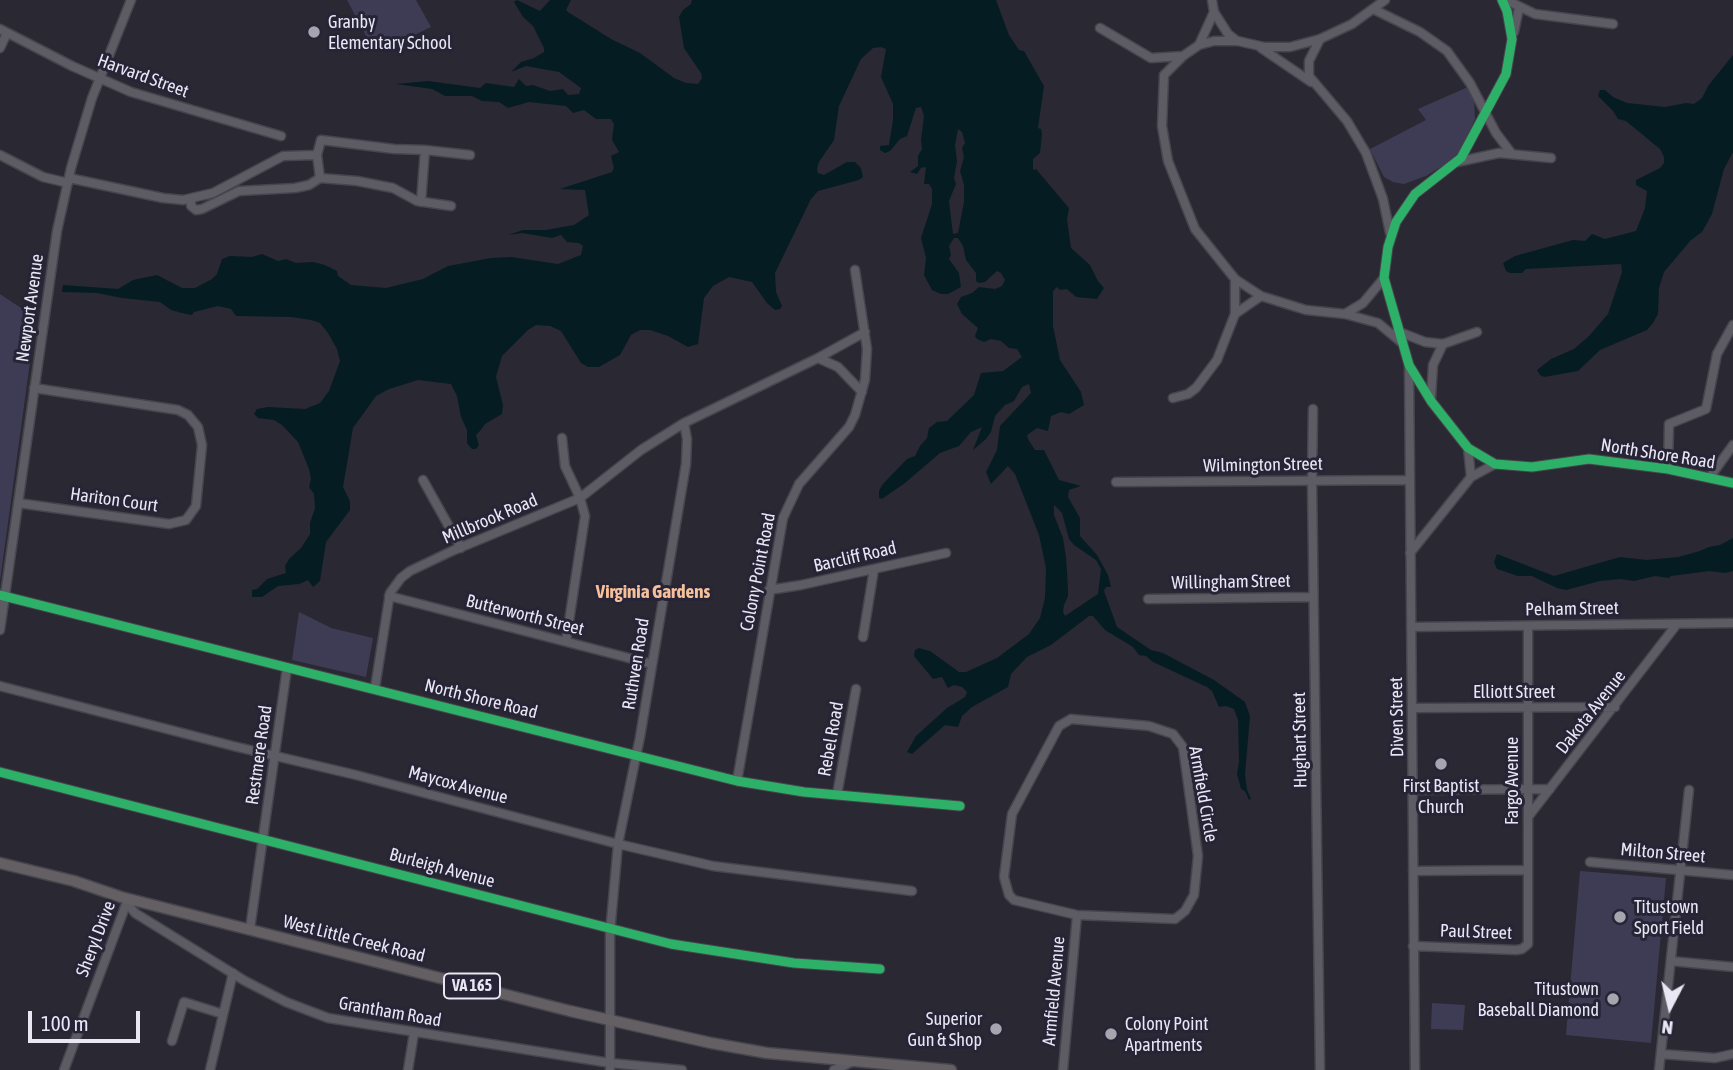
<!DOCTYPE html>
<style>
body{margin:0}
#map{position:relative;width:1733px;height:1070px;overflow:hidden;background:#2a2832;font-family:"Asap Condensed",sans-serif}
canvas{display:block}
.north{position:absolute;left:1635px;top:972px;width:70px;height:70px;-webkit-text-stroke:5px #262436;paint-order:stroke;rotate:187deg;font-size:19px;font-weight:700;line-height:28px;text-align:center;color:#e8e7f3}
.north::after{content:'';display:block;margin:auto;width:24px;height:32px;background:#e8e7f3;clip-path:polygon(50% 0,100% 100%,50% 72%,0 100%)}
.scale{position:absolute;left:28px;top:1011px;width:112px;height:32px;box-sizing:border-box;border:4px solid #e8e7f3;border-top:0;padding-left:9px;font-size:21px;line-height:24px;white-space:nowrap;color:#e8e7f3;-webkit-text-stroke:5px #262436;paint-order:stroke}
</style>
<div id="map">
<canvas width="1733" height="1070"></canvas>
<div class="north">N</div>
<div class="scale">100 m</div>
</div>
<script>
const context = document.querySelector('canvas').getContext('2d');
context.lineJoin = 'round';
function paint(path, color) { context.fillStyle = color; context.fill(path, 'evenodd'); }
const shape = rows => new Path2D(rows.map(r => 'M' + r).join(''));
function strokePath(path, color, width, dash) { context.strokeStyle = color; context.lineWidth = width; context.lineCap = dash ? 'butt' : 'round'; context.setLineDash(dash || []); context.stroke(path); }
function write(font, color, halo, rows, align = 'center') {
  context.font = font + ' "Asap Condensed",sans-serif'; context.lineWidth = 6; context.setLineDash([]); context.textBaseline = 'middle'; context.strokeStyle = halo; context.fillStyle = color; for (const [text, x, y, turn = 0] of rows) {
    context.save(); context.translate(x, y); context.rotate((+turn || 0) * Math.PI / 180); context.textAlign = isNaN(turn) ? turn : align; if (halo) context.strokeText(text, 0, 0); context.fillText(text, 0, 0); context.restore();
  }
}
const green = shape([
 [347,0,416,0,431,27,381,51,373,49],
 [1468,87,1474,100,1475,119,1460,152,1447,163,1426,176,1404,184,1393,182,1384,177,1370,149,1426,120,1418,109],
 [0,294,36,318,0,581],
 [299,612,331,628,373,638,366,677,292,660],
 [1580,871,1666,878,1651,1043,1566,1035],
 [1432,1003,1465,1005,1463,1030,1431,1029]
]);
const water = shape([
 [517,0,540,11,550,0,571,0,566,10,568,12,611,39,640,53,674,78,686,83,698,84,702,78,701,73,684,48,679,17,683,10,691,4,692,0,996,0,1009,35,1019,50,1024,51,1044,86,1038,128,1041,129,1042,134,1040,153,1033,159,1033,170,1036,169,1069,208,1067,219,1071,248,1090,265,1098,281,1104,288,1097,299,1076,297,1067,289,1060,290,1057,287,1053,291,1053,326,1060,360,1081,392,1084,405,1069,414,1061,412,1051,416,1048,431,1037,428,1027,435,1028,439,1035,450,1044,450,1059,480,1081,486,1069,490,1068,497,1080,518,1080,536,1097,555,1108,575,1111,587,1106,587,1104,591,1117,627,1151,650,1163,653,1214,680,1245,702,1250,716,1245,774,1247,790,1251,799,1249,800,1245,791,1241,789,1237,774,1239,762,1238,720,1234,709,1226,706,1219,707,1212,691,1207,687,1153,662,1146,656,1139,655,1133,647,1105,630,1093,616,1089,616,1051,645,1027,657,1011,674,1008,687,972,707,962,716,958,727,945,725,912,754,907,752,916,736,947,708,965,697,967,692,962,687,954,685,948,688,942,677,933,679,914,656,915,650,919,648,930,651,959,672,966,672,997,658,1029,634,1040,618,1045,598,1046,568,1039,535,1015,474,1008,466,991,484,986,472,997,450,1000,426,1031,393,1029,384,1022,387,1014,401,1005,405,995,416,991,432,986,439,973,450,982,427,971,432,959,446,940,453,905,483,882,499,879,498,879,491,882,485,907,459,915,456,920,446,927,438,929,428,937,422,947,421,974,395,981,373,1003,371,1022,357,1017,349,1009,348,1001,341,991,339,984,342,977,339,975,336,978,328,962,314,957,304,961,297,972,293,979,287,995,289,1002,286,1005,280,1001,273,997,271,985,282,979,283,976,281,976,273,966,260,963,246,958,238,954,238,949,246,951,255,949,259,959,273,961,287,948,294,941,294,932,290,924,275,926,258,921,238,932,204,932,189,929,184,924,184,926,167,921,168,917,174,910,172,918,166,918,156,922,149,921,140,924,116,921,107,916,108,907,136,900,139,890,151,885,153,880,150,880,146,889,145,893,120,893,104,881,77,886,49,881,47,873,48,861,59,839,106,834,140,819,162,817,169,818,173,824,175,847,162,855,162,861,168,863,177,859,180,818,191,811,199,775,273,776,292,782,306,780,309,775,310,767,303,752,282,729,277,713,286,704,298,698,344,688,347,668,336,650,330,640,330,631,335,620,355,599,367,588,367,581,363,561,331,550,326,536,325,528,330,502,356,496,377,503,405,502,414,485,424,480,431,476,435,479,445,476,449,472,449,467,443,467,430,461,417,457,396,451,384,418,380,389,389,376,396,353,428,343,487,350,501,350,510,326,542,320,581,313,587,308,580,299,584,278,586,262,597,252,597,252,590,257,589,267,579,286,573,285,566,289,559,301,548,310,534,310,523,315,508,314,494,309,487,311,479,309,469,298,442,282,425,274,420,258,418,254,414,257,409,268,407,305,409,320,403,329,391,340,361,337,349,328,333,320,323,311,320,291,317,236,316,231,309,218,306,194,312,192,315,182,313,171,310,160,302,122,298,97,293,62,292,63,285,118,289,133,280,157,275,182,288,195,288,212,279,217,274,222,259,230,256,252,257,262,254,278,261,286,259,296,263,313,262,325,265,337,271,338,276,351,285,386,288,423,279,448,266,491,258,511,257,558,264,581,255,583,246,579,243,567,242,561,235,552,238,522,233,508,235,523,230,546,230,574,225,589,215,585,190,560,189,612,172,614,168,611,156,619,152,612,140,614,124,611,119,596,119,584,110,573,113,566,106,529,102,508,108,499,102,482,101,472,96,445,96,432,89,396,84,428,81,480,88,486,83,514,87,519,79,526,86,533,85,550,91,563,89,568,95,579,94,581,88,559,72,526,66,511,72,521,62,534,58,544,52,544,48,533,26,523,17,514,2],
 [958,129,962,132,965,143,962,148,964,157,960,171,964,185,964,202,958,233,953,234,949,201,956,184,954,178,957,161,955,145],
 [1054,505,1062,513,1069,539,1074,545,1096,560,1101,569,1098,594,1065,616,1063,612,1064,605,1068,596,1068,589,1066,557,1063,538,1054,515],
 [1733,55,1733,152,1724,169,1712,214,1702,232,1691,240,1664,272,1659,288,1658,314,1653,323,1647,330,1600,350,1578,371,1544,377,1540,375,1537,370,1551,359,1574,349,1589,336,1608,314,1622,272,1621,264,1526,269,1522,273,1510,273,1506,271,1503,263,1515,256,1573,240,1585,241,1592,234,1605,239,1636,231,1645,208,1647,191,1636,185,1636,180,1660,168,1664,163,1664,157,1660,149,1626,121,1618,119,1613,111,1598,96,1600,90,1605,90,1613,97,1627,103,1665,107,1686,103,1694,104,1702,98,1708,86],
 [1733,538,1733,571,1725,573,1709,571,1671,576,1669,578,1655,576,1634,581,1620,579,1600,581,1566,590,1557,588,1532,576,1518,576,1497,569,1494,562,1497,554,1554,576,1620,557,1647,560,1678,557,1700,551,1709,547,1720,545]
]);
const minor = shape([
 [1212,0,1214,12,1228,34,1237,41],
 [1385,0,1352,24,1320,39,1290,47,1264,47,1238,41,1214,41,1199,45,1183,56,1164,75,1162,126,1168,161,1195,229,1235,279,1261,296,1306,310,1345,314,1378,323,1401,342],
 [1502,0,1507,11,1512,39,1506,74,1461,158,1415,194,1396,222,1388,247,1384,278,1409,365,1431,401,1468,448,1495,464,1532,467,1589,459,1668,469,1733,483],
 [1506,0,1535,14,1613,24],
 [1373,9,1420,32,1447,51,1470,83,1496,133,1512,154],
 [1100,28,1151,58,1183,56],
 [0,29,72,66,131,92,281,136],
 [1514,32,1519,8],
 [1320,39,1309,61,1309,76,1347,121,1366,153,1383,199,1390,233],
 [1199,45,1214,12],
 [0,48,7,33],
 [1261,48,1311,82],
 [0,155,43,177,68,183],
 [317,155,320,178,357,181,393,188,417,201,451,206],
 [1457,162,1499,153,1551,158],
 [69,178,163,198,183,200,213,193,283,156,317,155,321,140,394,149,425,150,470,155],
 [191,199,191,206,196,210,202,209,239,191,295,188,309,185,320,178],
 [421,202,425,150],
 [1235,314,1235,279],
 [1345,314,1363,303,1384,278],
 [1397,331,1425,342,1443,344,1477,332],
 [818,358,838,367,862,392],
 [1409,366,1415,1070],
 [1173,398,1188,394,1196,388,1217,360,1235,314,1261,296],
 [1431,398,1433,365,1443,344],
 [1313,409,1312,480,1320,1070],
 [562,438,565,466,580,498,585,516,566,641],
 [1468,448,1471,477],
 [1668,469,1669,424,1706,409,1717,354,1733,325],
 [1710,477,1733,445],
 [423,480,461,548],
 [1116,482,1410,480],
 [18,503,169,524,186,520,196,506,202,445,198,427,188,415,178,410,34,388],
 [1410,553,1471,477,1495,464],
 [769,590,801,585,946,553],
 [0,595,737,781,804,792,960,806],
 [389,596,652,664],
 [1148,599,1313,597],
 [1411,627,1733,623],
 [0,630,57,231,71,168,92,98,131,0],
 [863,637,874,569],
 [0,686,233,746,356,775,618,844,713,866,912,891],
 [375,688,390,593,401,578,410,571,452,551,580,498,641,450,684,423],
 [1412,708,1615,707],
 [1071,719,1149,726,1173,734,1183,747,1198,856,1194,895,1185,911,1175,919,1077,915,1014,900,1009,895,1004,877,1012,814,1059,726,1071,719],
 [0,772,671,944,794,963,880,969],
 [737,781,783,518,799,484,849,427,855,415,865,380,867,349,855,270],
 [1413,790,1550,789],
 [837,795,856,689],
 [1528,817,1677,624],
 [1590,862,1733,875],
 [1413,871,1528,870],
 [128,899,130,907,135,913,245,981,286,1002,328,1018,610,1063,682,1070],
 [250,929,287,668],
 [1413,946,1516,950,1522,949,1528,944,1528,626],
 [1671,961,1733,967],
 [172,1041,184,1002,223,1014],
 [1661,1054,1715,1058,1733,1054],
 [64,1070,128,899],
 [210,1070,233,973],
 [408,1070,414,1033],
 [610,1070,610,933,618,844,640,737,686,464,687,439,684,423,818,358,865,332],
 [834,1070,854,1061],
 [1063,1070,1077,915],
 [1659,1070,1689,790]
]);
const major = shape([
 [0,863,74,881,121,897,570,1011,711,1043,767,1053,951,1070]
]);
const cycleway = shape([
 [1502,0,1507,11,1512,39,1506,74,1461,158,1415,194,1396,222,1388,247,1384,278,1409,365,1431,401,1468,448,1495,464,1532,467,1589,459,1668,469,1733,483],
 [0,595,737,781,804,792,960,806],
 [0,772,671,944,794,963,880,969]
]);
const markers = [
 [314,32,7,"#a6a4af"],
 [1441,764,7,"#a6a4af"],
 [1620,917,7,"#a6a4af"],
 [1613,999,7,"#a6a4af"],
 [996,1029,7,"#a6a4af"],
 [1111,1034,7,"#a6a4af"]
];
const shields = [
 [472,986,56]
];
const shieldNames = [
 ["VA 165",472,986]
];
const poiNames = [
 ["Granby",328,22],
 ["Elementary School",328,43],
 ["First Baptist",1441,786,"center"],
 ["Church",1441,807,"center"],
 ["Titustown",1634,907],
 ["Sport Field",1634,928],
 ["Titustown",1599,989,"right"],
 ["Baseball Diamond",1599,1010,"right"],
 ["Superior",982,1019,"right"],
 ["Gun & Shop",982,1040,"right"],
 ["Colony Point",1125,1024],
 ["Apartments",1125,1045]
];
const streetNames = [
 ["Harvard Street",143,76,20],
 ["Newport Avenue",30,308,-82],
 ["North Shore Road",1658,454,9],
 ["Wilmington Street",1263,465,-1],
 ["Hariton Court",114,500,8],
 ["Millbrook Road",490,519,-23],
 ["Barcliff Road",855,557,-13],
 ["Colony Point Road",758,572,-79],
 ["Willingham Street",1231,582,-1],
 ["Pelham Street",1572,609,-1],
 ["Butterworth Street",525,615,14],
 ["Ruthven Road",636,664,-81],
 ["Elliott Street",1514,692],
 ["North Shore Road",481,699,14],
 ["Dakota Avenue",1591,712,-52],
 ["Diven Street",1397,717,-91],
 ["Rebel Road",831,739,-80],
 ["Hughart Street",1300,740,-91],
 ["Restmere Road",259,755,-82],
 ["Fargo Avenue",1512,781,-90],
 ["Maycox Avenue",458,785,15],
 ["Armfield Circle",1203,794,80],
 ["Milton Street",1663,853,5],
 ["Burleigh Avenue",442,868,15],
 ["Paul Street",1476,932,2],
 ["Sheryl Drive",96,939,-69],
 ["West Little Creek Road",354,939,14],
 ["Armfield Avenue",1054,991,-85],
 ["Grantham Road",390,1012,10]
];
const neighbourhoodNames = [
 ["Virginia Gardens",653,592]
];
paint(green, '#3e3c54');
paint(water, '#061c23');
strokePath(minor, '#46454d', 11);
strokePath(major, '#46454d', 13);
strokePath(minor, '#5d5c64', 8);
strokePath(major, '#645f63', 10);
strokePath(cycleway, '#2db169', 9);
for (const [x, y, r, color] of markers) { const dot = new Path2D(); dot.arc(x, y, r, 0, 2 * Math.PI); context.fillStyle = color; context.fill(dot); strokePath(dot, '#262436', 2.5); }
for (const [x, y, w] of shields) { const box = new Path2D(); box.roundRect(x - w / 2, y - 12.5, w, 25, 5); context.fillStyle = '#262436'; context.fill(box); strokePath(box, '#e8e7f3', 2); }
write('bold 16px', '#e8e7f3', null, shieldNames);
write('18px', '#e8e7f3', '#262436', poiNames, 'left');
write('18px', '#e8e7f3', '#262436', streetNames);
write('bold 19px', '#f6c09b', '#262436', neighbourhoodNames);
</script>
